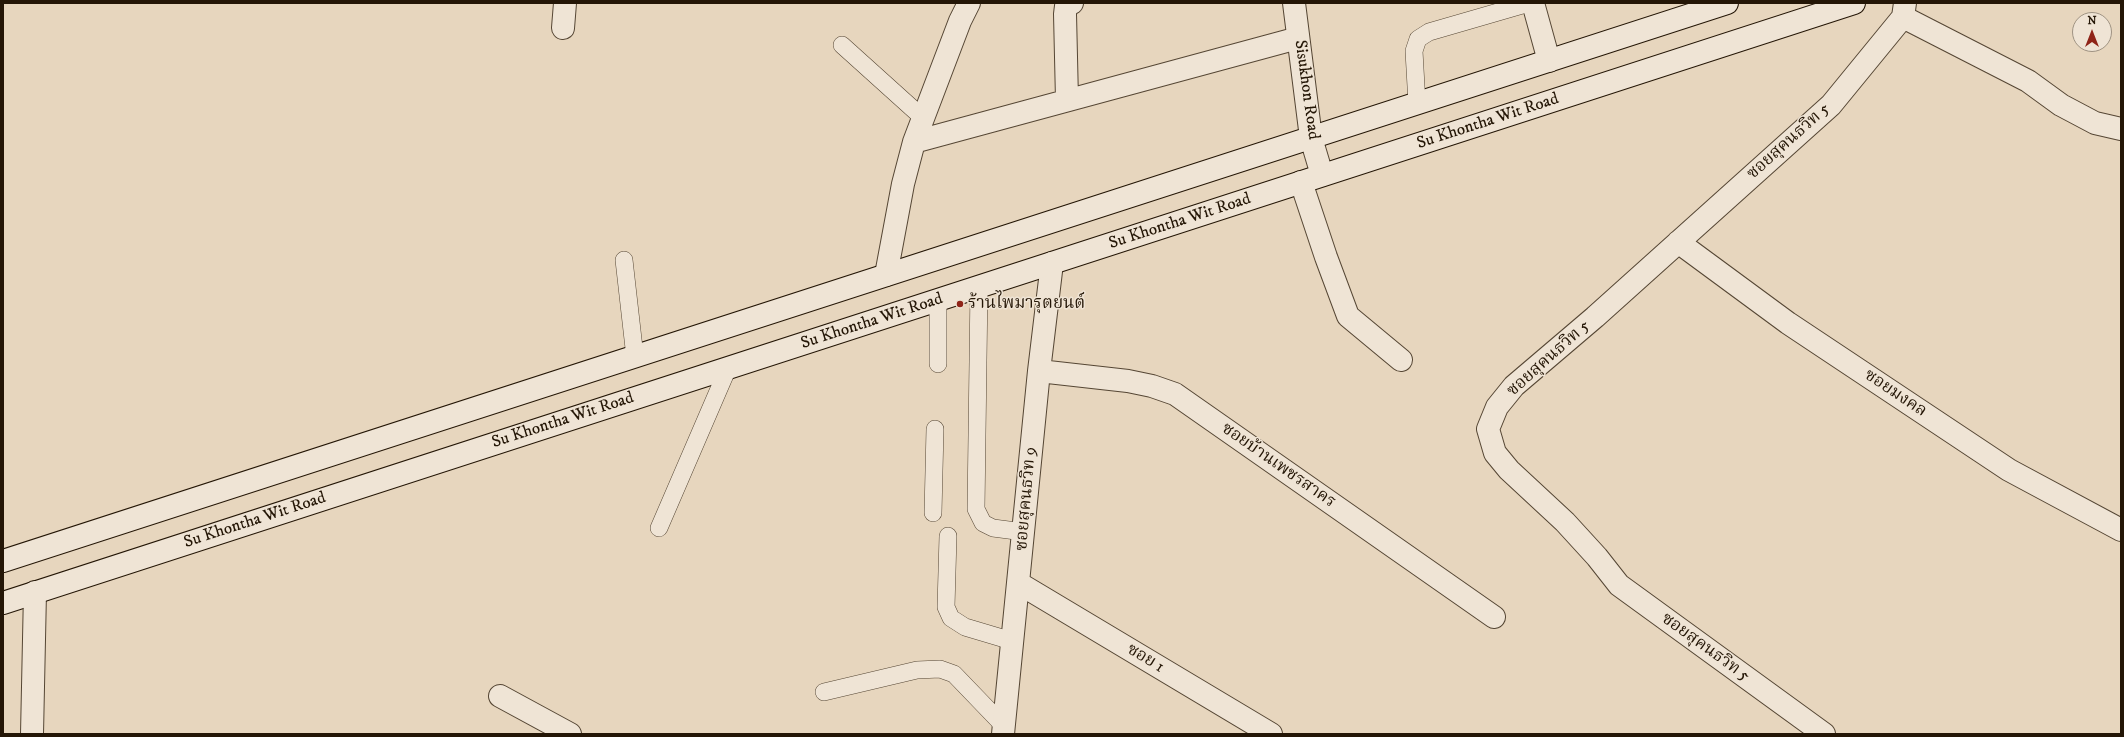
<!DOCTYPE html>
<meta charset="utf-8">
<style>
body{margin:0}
#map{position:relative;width:2124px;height:737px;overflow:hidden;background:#e7d6be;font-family:"IM FELL DW Pica",serif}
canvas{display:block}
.frame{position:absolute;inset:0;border:4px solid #241606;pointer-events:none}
.north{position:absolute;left:2072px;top:12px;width:40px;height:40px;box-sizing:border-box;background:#efe4d5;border:1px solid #9e9282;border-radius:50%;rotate:0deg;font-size:11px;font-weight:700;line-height:16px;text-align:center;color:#241606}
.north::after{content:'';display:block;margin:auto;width:14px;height:18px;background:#8f2418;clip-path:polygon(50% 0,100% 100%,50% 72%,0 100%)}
</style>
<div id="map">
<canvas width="2124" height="737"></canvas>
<div class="frame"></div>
<div class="north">N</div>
</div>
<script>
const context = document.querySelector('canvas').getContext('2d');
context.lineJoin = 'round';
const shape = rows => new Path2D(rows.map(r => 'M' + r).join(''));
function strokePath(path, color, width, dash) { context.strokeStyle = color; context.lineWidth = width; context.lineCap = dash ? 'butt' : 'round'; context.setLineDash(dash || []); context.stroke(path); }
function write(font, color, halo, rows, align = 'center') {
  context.font = font + ' "IM FELL DW Pica","Noto Serif Thai",serif'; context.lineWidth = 3; context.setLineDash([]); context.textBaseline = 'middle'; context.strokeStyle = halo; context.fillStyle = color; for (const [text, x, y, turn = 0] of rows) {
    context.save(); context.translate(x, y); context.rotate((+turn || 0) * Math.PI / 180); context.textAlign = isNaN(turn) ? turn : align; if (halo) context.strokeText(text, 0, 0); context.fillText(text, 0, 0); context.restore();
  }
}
const service = shape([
 [842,45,923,118],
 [1417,104,1414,51,1418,39,1429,32,1529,3],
 [624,260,635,357],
 [979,287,976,509,983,523,993,528,1024,532],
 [938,301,938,364],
 [933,513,935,429],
 [659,528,728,368],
 [948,536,946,607,951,618,965,627,1012,641],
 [824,692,917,670,940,669,954,674,1004,726]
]);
const minor = shape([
 [1533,3,1549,61],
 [1903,17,2028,81,2061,105,2095,123,2121,129],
 [563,28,565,3],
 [1067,100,1065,14,1066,6,1072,3],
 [914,142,1298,38],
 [1301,182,1326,257,1348,316,1401,360],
 [1678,242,1788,323,2009,470,2121,530],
 [886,275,903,184,914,142,960,21,969,3],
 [1039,371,1128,381,1152,386,1175,394,1494,617],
 [1020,584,1271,734],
 [500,696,570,734],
 [32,734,35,592],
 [1003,734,1039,371,1052,263],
 [1824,734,1619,585,1597,557,1565,522,1509,470,1495,453,1488,429,1497,407,1514,386,1595,317,1831,105,1903,17,1905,3]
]);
const tertiary = shape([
 [1294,3,1311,138,1322,175]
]);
const secondary = shape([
 [3,561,1727,3],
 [3,603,1854,3]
]);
const markers = [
 [960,304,4,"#8f2418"]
];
const streetNames = [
 ["Sisukhon Road",1306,90,82],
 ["Su Khontha Wit Road",1488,122,-18],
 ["ซอยสุคนธวิท 5",1789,142,-42],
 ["Su Khontha Wit Road",1180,222,-18],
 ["Su Khontha Wit Road",872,322,-18],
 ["ซอยสุคนธวิท 5",1549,359,-42],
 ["ซอยมงคล",1895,394,34],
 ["Su Khontha Wit Road",563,421,-18],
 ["ซอยบ้านเพชรสาคร",1278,466,35],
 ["ซอยสุคนธวิท 9",1027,499,-85],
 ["Su Khontha Wit Road",255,521,-18],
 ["ซอยสุคนธวิท 5",1705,648,36],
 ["ซอย 1",1145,659,31]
];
const poiNames = [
 ["ร้านไพมารุตยนต์",968,304]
];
strokePath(service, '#554634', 18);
strokePath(minor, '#554634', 24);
strokePath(tertiary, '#554634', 24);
strokePath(secondary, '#241606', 24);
strokePath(service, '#efe4d5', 17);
strokePath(minor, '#efe4d5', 22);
strokePath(tertiary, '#efe4d5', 22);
strokePath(secondary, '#efe4d5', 22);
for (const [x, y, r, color] of markers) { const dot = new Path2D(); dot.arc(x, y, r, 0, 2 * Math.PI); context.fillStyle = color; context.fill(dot); strokePath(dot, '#efe4d5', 1.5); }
write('17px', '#241606', '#efe4d5', streetNames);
write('17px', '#241606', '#efe4d5', poiNames, 'left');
</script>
